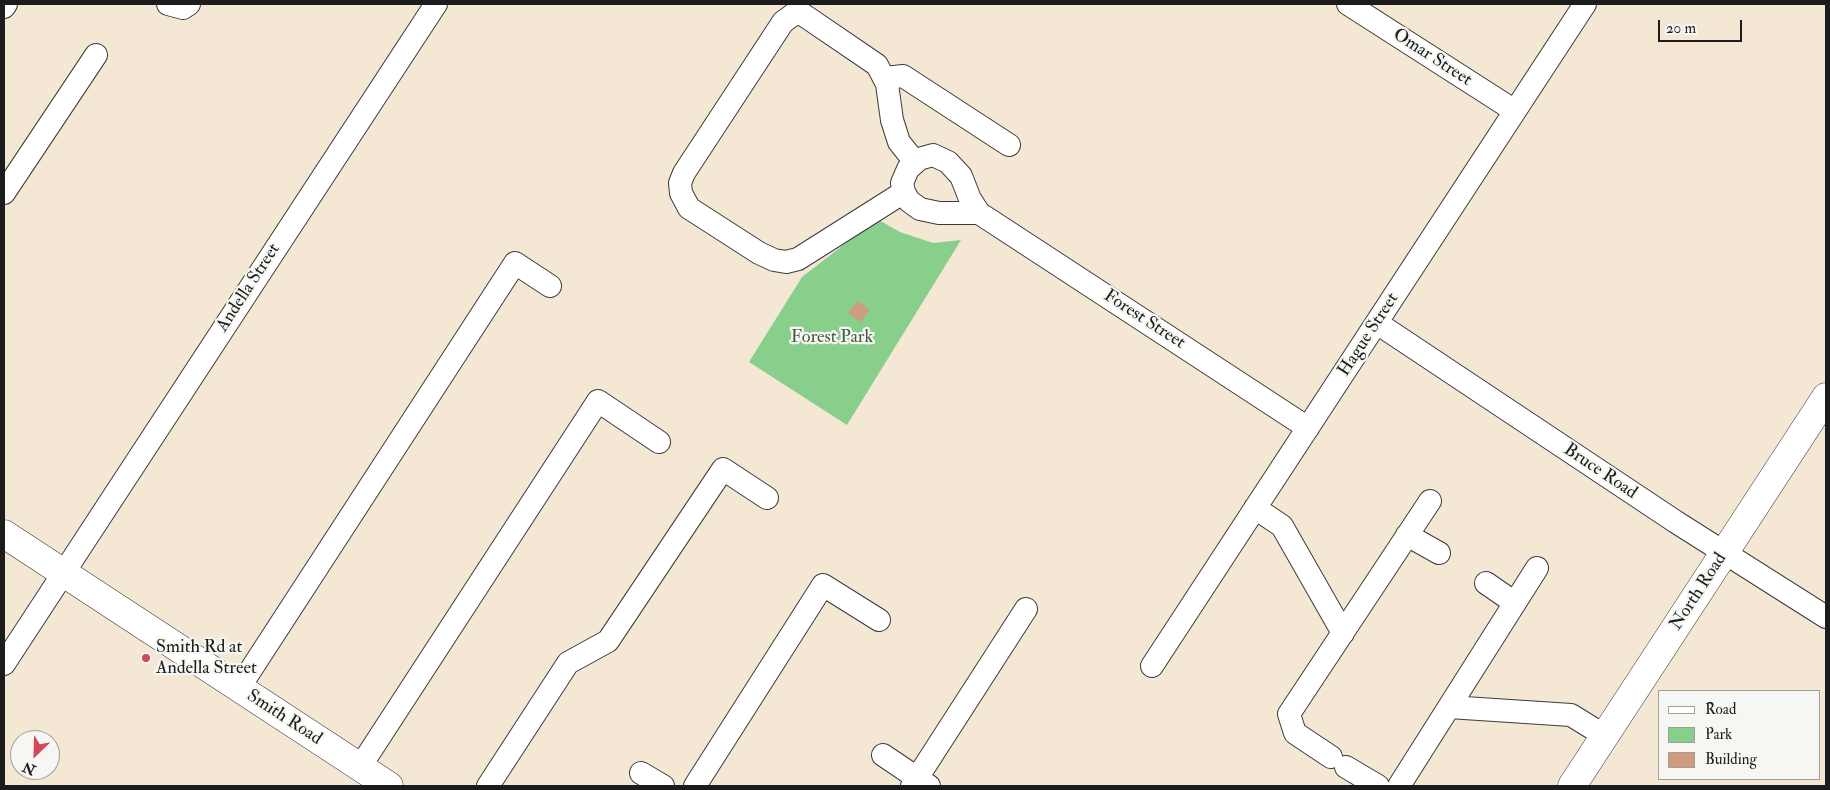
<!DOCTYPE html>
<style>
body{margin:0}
#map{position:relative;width:1830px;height:790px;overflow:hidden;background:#f4e8d5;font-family:"IM FELL Double Pica",serif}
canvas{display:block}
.frame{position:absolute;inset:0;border:5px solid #1c1c1c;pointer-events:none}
.legend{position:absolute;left:1658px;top:690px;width:162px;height:90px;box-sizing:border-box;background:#f6f6f2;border:1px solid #9f9f9c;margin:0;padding:6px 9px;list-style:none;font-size:15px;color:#1c1c1c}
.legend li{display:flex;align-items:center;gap:10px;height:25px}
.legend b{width:25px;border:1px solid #9f9f9c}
.north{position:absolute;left:10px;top:730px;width:50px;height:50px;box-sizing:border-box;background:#f6f6f2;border:1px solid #9f9f9c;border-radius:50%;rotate:204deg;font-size:14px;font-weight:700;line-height:20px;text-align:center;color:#1c1c1c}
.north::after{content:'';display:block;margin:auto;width:18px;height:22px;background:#d1495b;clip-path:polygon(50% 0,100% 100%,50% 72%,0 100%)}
.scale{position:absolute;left:1658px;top:20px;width:84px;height:22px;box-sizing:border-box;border:2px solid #1c1c1c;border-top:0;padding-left:6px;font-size:15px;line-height:18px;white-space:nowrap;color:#1c1c1c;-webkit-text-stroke:4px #f6f6f2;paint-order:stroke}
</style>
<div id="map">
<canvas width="1830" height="790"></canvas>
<div class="frame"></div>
<ul class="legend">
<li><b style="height:6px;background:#fff"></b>Road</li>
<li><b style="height:14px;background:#87cf8a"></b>Park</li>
<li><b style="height:14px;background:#d09c7f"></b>Building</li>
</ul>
<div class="north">N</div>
<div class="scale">20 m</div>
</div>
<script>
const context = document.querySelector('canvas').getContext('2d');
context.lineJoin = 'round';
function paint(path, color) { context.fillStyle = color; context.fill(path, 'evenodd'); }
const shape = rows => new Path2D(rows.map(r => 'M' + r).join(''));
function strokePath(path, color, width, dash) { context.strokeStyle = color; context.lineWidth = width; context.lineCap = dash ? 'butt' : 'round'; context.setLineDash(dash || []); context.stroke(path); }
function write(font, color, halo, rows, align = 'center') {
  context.font = font + ' "IM FELL Double Pica",serif'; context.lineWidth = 4.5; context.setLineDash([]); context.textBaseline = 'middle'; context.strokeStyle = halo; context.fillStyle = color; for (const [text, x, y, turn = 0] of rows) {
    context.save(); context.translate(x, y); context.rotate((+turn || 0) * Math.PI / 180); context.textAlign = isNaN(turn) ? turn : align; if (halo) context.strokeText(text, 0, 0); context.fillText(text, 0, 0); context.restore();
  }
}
const green = shape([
 [877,219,900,232,933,243,961,240,847,425,749,362,802,277]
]);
const building = shape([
 [858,301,870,310,860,322,848,313]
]);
const minor = shape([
 [168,4,183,8,189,4],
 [1348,4,1515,111],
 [4,7,6,4],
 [885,78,903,76,1009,145],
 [904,192,798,259,786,262,774,260,759,253,689,208,681,193,680,183,684,173,783,22,794,14,802,14,808,18,877,65,887,84,892,120,899,142,915,162],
 [4,193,96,55],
 [979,213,939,213,920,209,909,201,904,192,902,183,908,169,919,159,933,155,948,162,961,176,970,199,979,213,1308,428],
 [1377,323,1676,522,1826,617],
 [1255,508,1282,526,1343,633],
 [1407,535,1439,553],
 [1486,583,1515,603],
 [4,664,436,4],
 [1152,666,1585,4],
 [239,688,515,263,550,286],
 [1449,707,1571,715,1605,736],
 [883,755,929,786],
 [1331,757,1295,733,1289,714,1430,501],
 [360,767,598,401,659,442],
 [1346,767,1378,786],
 [641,773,663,786],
 [488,786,568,663,608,641,723,469,767,498],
 [695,786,823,585,879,620],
 [912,786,1026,609],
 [1399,786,1537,568]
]);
const tertiary = shape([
 [4,534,389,786],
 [1572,786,1826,397]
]);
const markers = [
 [146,658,5,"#d1495b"]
];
const streetNames = [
 ["Omar Street",1432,58,33],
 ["Andella Street",249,288,-57],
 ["Forest Street",1144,320,33],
 ["Hague Street",1369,335,-57],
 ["Bruce Road",1600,472,34],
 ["North Road",1699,592,-57],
 ["Smith Road",284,718,33]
];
const parkNames = [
 ["Forest Park",832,338]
];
const poiNames = [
 ["Smith Rd at",156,648],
 ["Andella Street",156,669]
];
paint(green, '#87cf8a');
paint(building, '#d09c7f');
strokePath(minor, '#3c3b38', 24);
strokePath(tertiary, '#3c3b38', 29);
strokePath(minor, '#fff', 22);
strokePath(tertiary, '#fff', 28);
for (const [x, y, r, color] of markers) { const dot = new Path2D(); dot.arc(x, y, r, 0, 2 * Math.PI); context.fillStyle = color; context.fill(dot); strokePath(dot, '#f6f6f2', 2); }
write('18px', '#1c1c1c', '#f6f6f2', streetNames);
write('18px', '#415b42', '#f6f6f2', parkNames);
write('18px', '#1c1c1c', '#f6f6f2', poiNames, 'left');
</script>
